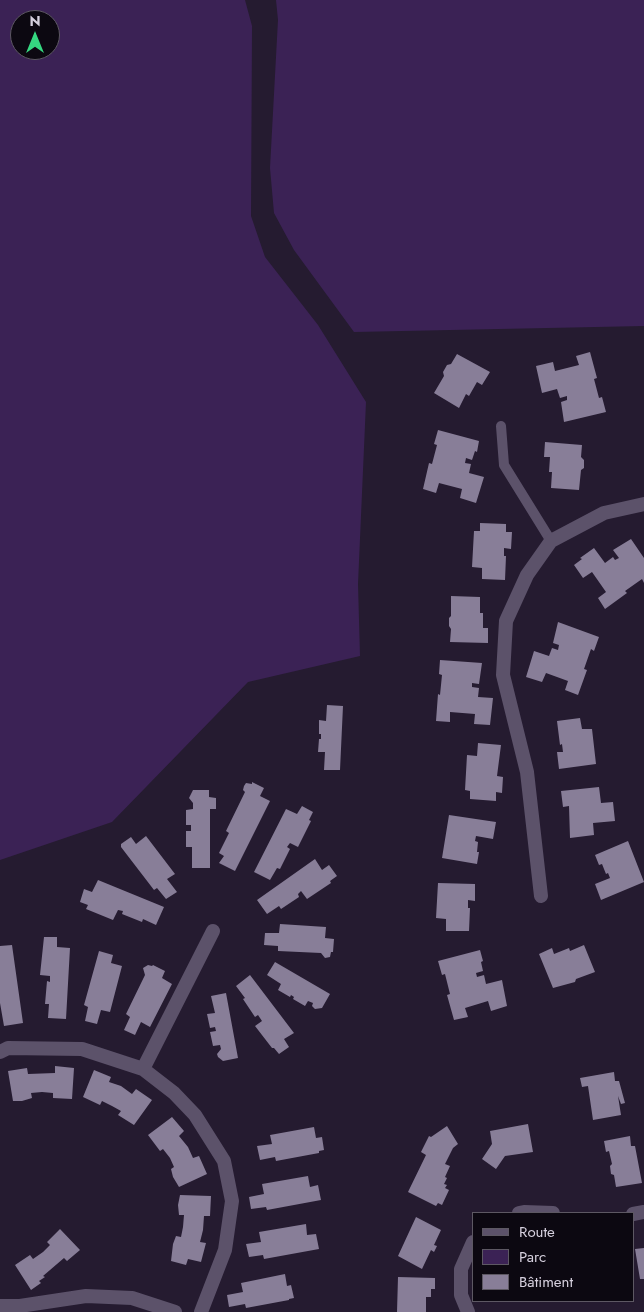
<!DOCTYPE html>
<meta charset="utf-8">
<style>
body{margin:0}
#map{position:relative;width:644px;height:1312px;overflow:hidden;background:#251b30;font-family:Jost,sans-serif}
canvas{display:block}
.legend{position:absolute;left:472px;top:1212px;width:162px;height:90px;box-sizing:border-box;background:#0c0811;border:1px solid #5d5863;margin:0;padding:6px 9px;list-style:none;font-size:15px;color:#d6d0de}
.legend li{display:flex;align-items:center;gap:10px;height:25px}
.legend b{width:25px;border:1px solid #5d5863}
.north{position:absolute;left:10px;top:10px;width:50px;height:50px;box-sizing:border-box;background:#0c0811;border:1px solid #5d5863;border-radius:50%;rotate:0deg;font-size:14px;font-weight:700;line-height:20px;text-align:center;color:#d6d0de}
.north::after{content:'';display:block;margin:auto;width:18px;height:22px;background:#35d881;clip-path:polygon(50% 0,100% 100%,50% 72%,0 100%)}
</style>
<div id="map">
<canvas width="644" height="1312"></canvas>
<ul class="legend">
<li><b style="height:6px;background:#5c526a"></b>Route</li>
<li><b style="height:14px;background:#3b2255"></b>Parc</li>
<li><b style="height:14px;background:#887e98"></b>Bâtiment</li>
</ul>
<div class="north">N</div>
</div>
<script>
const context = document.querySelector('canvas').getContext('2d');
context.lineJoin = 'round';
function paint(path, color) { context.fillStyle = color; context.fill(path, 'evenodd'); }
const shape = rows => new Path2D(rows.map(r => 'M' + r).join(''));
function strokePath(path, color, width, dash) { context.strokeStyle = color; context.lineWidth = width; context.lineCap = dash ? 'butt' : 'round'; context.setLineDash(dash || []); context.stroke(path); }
const green = shape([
 [0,0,245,0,252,26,251,216,265,257,318,325,366,402,358,584,360,656,248,682,112,822,0,860],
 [20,20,50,20,50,50,20,50],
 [276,0,644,0,644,326,354,332,294,250,274,213,270,168,278,20]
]);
const building = shape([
 [590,352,597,378,594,379,599,398,602,397,606,412,564,422,561,402,567,400,567,396,560,398,557,389,542,393,536,366,553,362,555,371,579,365,576,356],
 [457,354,490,372,482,385,477,382,469,396,466,394,459,408,434,393,444,376,443,372,447,365,451,364],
 [438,430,479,441,477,452,475,451,472,460,466,458,465,463,471,464,469,473,484,477,476,503,460,498,462,489,439,483,436,493,423,489,429,463,432,464,437,445,434,444],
 [545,442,582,445,581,457,584,460,584,468,581,470,579,490,551,488,552,472,549,472,550,457,544,457],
 [480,523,506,524,506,532,512,532,511,549,504,548,504,556,506,556,505,580,482,579,482,568,472,567,474,531,480,531],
 [631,539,644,558,644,583,642,579,625,591,627,593,605,609,598,598,606,592,592,572,583,578,574,565,582,559,580,558,594,548,605,563,613,557,615,560,619,558,613,550],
 [451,596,480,597,480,613,483,613,483,628,488,628,488,643,450,642,451,629,449,626,449,618,451,616],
 [558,622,599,637,594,651,591,649,584,669,587,670,578,695,565,690,568,681,546,673,542,682,526,677,534,651,549,656,552,648,558,650,559,645,553,643],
 [440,660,482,663,479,684,472,683,472,687,479,688,478,697,493,698,490,725,474,724,475,714,450,712,450,722,436,721,438,694,440,695,442,675,439,674],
 [327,705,343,706,340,770,324,770,325,752,318,752,319,739,321,739,321,734,319,734,319,720,326,721],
 [580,718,582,729,592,729,596,764,559,769,557,752,563,752,562,744,560,745,557,721],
 [478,743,501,745,497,776,503,777,502,793,496,792,496,801,470,799,470,791,465,790,467,755,477,756],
 [252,782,264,788,260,796,270,801,235,871,219,863,224,856,219,853,229,833,226,831,245,792,243,790,244,786,246,783,252,784],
 [599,787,601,803,613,802,615,821,593,823,594,835,570,838,569,806,563,807,561,791],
 [193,790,209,790,209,797,216,798,216,809,210,809,210,868,192,868,192,847,186,847,186,831,191,831,191,825,186,825,186,810,193,809,193,803,189,798],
 [302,806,313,812,309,820,311,821,298,847,290,843,287,847,290,849,280,869,277,868,270,880,254,872,286,809,297,814],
 [449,815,496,822,493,839,476,836,475,841,478,842,477,852,479,852,477,864,442,858],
 [146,836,175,874,167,879,177,892,166,899,157,888,154,890,121,847,121,844,131,837,136,844],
 [628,841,644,882,601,900,595,884,610,878,608,873,606,874,602,864,599,865,595,855],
 [315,859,322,870,329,865,337,876,330,881,331,883,307,899,301,891,298,894,299,897,281,909,279,906,267,914,257,900],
 [98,880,164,907,156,925,143,919,142,922,122,914,123,911,118,910,113,920,86,909,88,905,80,902,84,889,92,892],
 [438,883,475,884,475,901,468,900,468,908,470,908,469,931,446,931,446,919,436,918],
 [280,924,326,927,325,938,334,939,333,952,331,952,330,957,325,958,321,953,278,951,278,946,264,945,265,933,279,933],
 [44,937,57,937,57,947,70,948,66,1019,48,1018,49,1004,45,1004,47,981,50,982,50,976,40,975],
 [12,945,23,1023,4,1026,0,1003,0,946],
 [584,945,595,972,576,979,575,982,553,988,539,954,552,948,554,954,569,948,570,951],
 [480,950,483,961,481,962,483,971,476,973,477,977,484,975,486,984,502,980,507,1006,491,1011,488,1001,465,1008,468,1017,454,1020,447,995,450,994,445,974,442,975,438,961],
 [99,951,113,955,111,963,122,966,110,1012,101,1010,97,1024,85,1021,88,1007,84,1005],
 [275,962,330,994,322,1008,315,1009,312,1006,313,1003,308,1001,305,1006,293,999,294,997,291,995,290,997,278,990,281,984,267,975],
 [148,965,152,966,153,965,165,971,162,978,172,984,150,1027,141,1022,135,1035,124,1030,130,1017,126,1014,145,975,143,968],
 [250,975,294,1033,284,1039,289,1047,279,1054,274,1048,272,1048,255,1026,262,1021,258,1015,255,1017,243,999,245,998,236,986],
 [226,993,238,1058,223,1061,218,1057,217,1054,221,1049,220,1045,213,1046,210,1032,216,1031,215,1027,210,1028,207,1014,215,1013,211,996],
 [55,1066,74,1068,72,1099,53,1098,53,1093,42,1092,31,1093,32,1098,22,1101,13,1101,8,1071,27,1068,28,1074,55,1073],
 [94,1070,111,1077,109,1082,121,1086,132,1094,136,1089,152,1100,134,1125,118,1115,121,1111,112,1106,102,1101,100,1105,83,1097],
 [614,1072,615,1081,619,1081,625,1103,621,1104,618,1096,621,1115,593,1120,588,1086,582,1087,580,1078],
 [172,1117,184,1131,179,1136,188,1147,193,1158,199,1156,207,1174,179,1187,173,1177,171,1169,174,1167,170,1158,163,1149,160,1151,148,1135],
 [528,1124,533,1152,505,1156,496,1169,482,1159,492,1144,490,1131],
 [447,1126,458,1144,453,1148,445,1164,450,1166,445,1177,447,1178,444,1184,447,1185,445,1188,449,1190,442,1205,438,1203,436,1206,408,1192,426,1155,421,1152,429,1136,431,1137],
 [314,1127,316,1138,322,1137,324,1150,319,1151,319,1153,276,1161,275,1157,260,1160,257,1146,272,1144,270,1135],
 [630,1136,631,1146,635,1146,642,1183,616,1187,614,1175,611,1174,610,1166,612,1164,609,1151,606,1152,604,1141],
 [308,1176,310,1187,318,1185,321,1200,267,1210,266,1207,251,1209,249,1197,264,1194,262,1184],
 [180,1195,211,1196,210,1216,204,1216,203,1230,200,1242,206,1243,201,1262,188,1259,186,1265,171,1261,173,1244,176,1236,181,1237,183,1227,184,1215,179,1215,178,1205],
 [416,1217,441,1230,434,1245,437,1246,434,1252,431,1250,422,1269,398,1256],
 [306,1224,307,1235,316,1234,319,1249,264,1259,263,1255,249,1257,246,1244,261,1242,259,1232],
 [60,1229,80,1250,67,1261,64,1258,43,1276,45,1277,39,1281,41,1283,31,1290,15,1265,30,1255,33,1259,43,1252,50,1245,47,1242],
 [644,1248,644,1279,640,1279,635,1249],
 [285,1274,287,1286,291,1285,294,1298,289,1299,289,1300,246,1308,245,1304,229,1307,227,1295,243,1292,241,1283],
 [398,1277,435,1278,435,1289,431,1289,431,1297,426,1297,426,1312,397,1312]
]);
const service = shape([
 [501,426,504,465,551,541]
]);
const minor = shape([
 [541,896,527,772,503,675,506,621,527,575,551,541,604,513,644,504],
 [0,1052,8,1048,82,1049,143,1069,174,1093,195,1115,224,1161,232,1201,225,1250,201,1312],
 [143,1069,213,931],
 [519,1213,524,1212,553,1213],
 [633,1214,644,1212],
 [0,1306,20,1306,86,1296,132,1298,175,1312],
 [468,1312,461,1295,461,1269,473,1242]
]);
paint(green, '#3b2255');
paint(building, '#887e98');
strokePath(service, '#5c526a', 10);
strokePath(minor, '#5c526a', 14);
</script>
